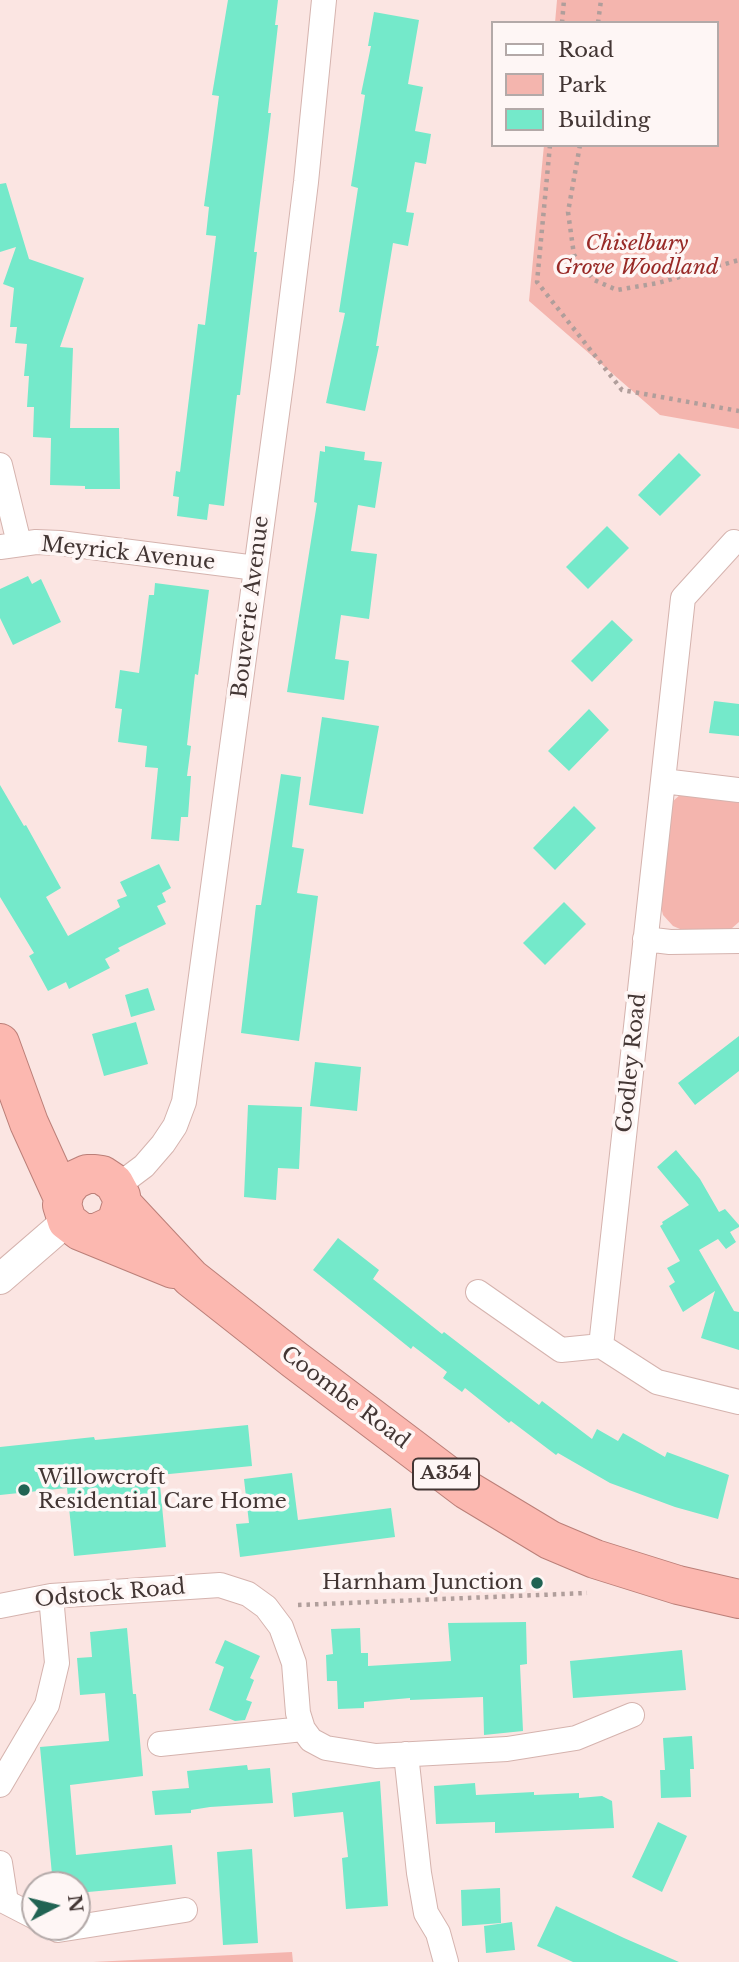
<!DOCTYPE html>
<style>
body{margin:0}
#map{position:relative;width:739px;height:1962px;overflow:hidden;background:#fbe5e2;font-family:"Libre Baskerville",serif}
canvas{display:block}
.legend{position:absolute;left:491px;top:21px;width:228px;height:126px;box-sizing:border-box;background:#fef6f5;border:2px solid #b3a9a8;margin:0;padding:9px 12px;list-style:none;font-size:21px;color:#433634}
.legend li{display:flex;align-items:center;gap:14px;height:35px}
.legend b{width:35px;border:2px solid #b3a9a8}
.north{position:absolute;left:21px;top:1871px;width:70px;height:70px;box-sizing:border-box;background:#fef6f5;border:2px solid #b3a9a8;border-radius:50%;rotate:83deg;font-size:19px;font-weight:700;line-height:28px;text-align:center;color:#433634}
.north::after{content:'';display:block;margin:auto;width:24px;height:32px;background:#216353;clip-path:polygon(50% 0,100% 100%,50% 72%,0 100%)}
</style>
<div id="map">
<canvas width="739" height="1962"></canvas>
<ul class="legend">
<li><b style="height:9px;background:#fff"></b>Road</li>
<li><b style="height:19px;background:#f4b5ae"></b>Park</li>
<li><b style="height:19px;background:#74e9ca"></b>Building</li>
</ul>
<div class="north">N</div>
</div>
<script>
const context = document.querySelector('canvas').getContext('2d');
context.lineJoin = 'round';
function paint(path, color) { context.fillStyle = color; context.fill(path, 'evenodd'); }
const shape = rows => new Path2D(rows.map(r => 'M' + r).join(''));
function strokePath(path, color, width, dash) { context.strokeStyle = color; context.lineWidth = width; context.lineCap = dash ? 'butt' : 'round'; context.setLineDash(dash || []); context.stroke(path); }
function write(font, color, halo, rows, align = 'center') {
  context.font = font + ' "Libre Baskerville",serif'; context.lineWidth = 7; context.setLineDash([]); context.textBaseline = 'middle'; context.strokeStyle = halo; context.fillStyle = color; for (const [text, x, y, turn = 0] of rows) {
    context.save(); context.translate(x, y); context.rotate((+turn || 0) * Math.PI / 180); context.textAlign = isNaN(turn) ? turn : align; if (halo) context.strokeText(text, 0, 0); context.fillText(text, 0, 0); context.restore();
  }
}
const green = shape([
 [557,0,739,0,739,429,660,415,529,301,544,145,716,145,716,23,555,23],
 [681,794,739,798,739,922,731,929,687,932,673,926,663,915,660,903,672,802],
 [292,1952,293,1962,93,1962]
]);
const building = shape([
 [228,0,278,0,275,25,278,25,268,113,271,113,254,252,257,252,240,395,237,395,224,506,209,504,207,520,177,516,179,497,173,496,176,471,180,472,198,324,205,325,216,236,206,235,209,207,204,206,219,96,212,95],
 [374,12,419,20,408,84,423,87,415,131,431,134,426,164,415,162,406,212,414,213,408,246,393,243,376,346,379,346,365,411,326,403,345,313,339,312,358,188,351,186,365,95,361,94,371,46,368,46],
 [6,183,29,259,84,278,60,347,73,348,70,428,119,428,120,489,85,489,85,486,50,485,51,438,33,437,34,407,27,407,29,376,24,376,27,344,15,343,17,327,10,327,14,288,3,284,16,247,0,252,0,184],
 [325,446,365,452,364,460,382,462,375,508,358,505,351,551,377,554,369,619,341,615,335,659,349,661,344,700,287,692,317,503,314,502,320,451,325,452],
 [679,453,701,475,660,516,638,495],
 [607,526,629,548,588,589,566,567],
 [28,576,32,584,41,579,61,622,13,645,0,618,0,589],
 [155,583,209,590,198,675,195,674,187,745,191,746,187,776,191,776,188,817,181,817,179,841,151,839,158,768,145,767,147,746,118,742,122,709,115,708,120,670,139,673,149,595,154,595],
 [612,620,633,640,592,682,571,661],
 [714,701,739,704,739,736,709,733],
 [589,709,609,730,569,771,548,751],
 [322,717,379,726,363,814,309,805],
 [281,774,301,777,292,847,304,849,297,893,318,896,299,1041,241,1033,256,905,261,905],
 [0,785,24,826,26,825,61,888,46,897,68,936,120,907,117,900,127,896,120,882,159,864,171,888,162,893,166,902,157,906,166,924,118,948,120,951,105,959,110,968,69,989,66,982,48,991,29,956,34,953,0,897],
 [574,806,596,828,555,870,533,848],
 [564,902,586,924,545,965,523,943],
 [148,988,155,1010,131,1017,125,995],
 [136,1022,148,1064,104,1076,92,1034],
 [739,1036,739,1071,695,1105,678,1083],
 [315,1062,361,1067,357,1111,310,1106],
 [248,1105,302,1107,299,1169,278,1168,276,1200,244,1197],
 [676,1150,700,1179,719,1212,725,1209,739,1225,739,1227,730,1232,736,1242,726,1249,718,1239,699,1250,734,1311,739,1312,739,1350,701,1338,715,1291,683,1312,669,1286,675,1282,667,1268,680,1261,660,1226,663,1224,662,1222,689,1205,657,1167],
 [338,1238,379,1270,373,1279,442,1334,444,1332,539,1405,542,1401,592,1439,597,1429,618,1441,623,1433,665,1457,667,1452,729,1475,718,1519,675,1507,610,1483,558,1453,556,1455,511,1421,509,1423,465,1388,462,1392,443,1378,447,1372,413,1346,411,1349,313,1270],
 [248,1425,252,1466,159,1475,166,1547,74,1556,67,1488,0,1495,0,1447,94,1437,95,1440],
 [292,1473,298,1520,391,1508,395,1537,240,1557,236,1524,249,1523,244,1479],
 [526,1622,527,1664,520,1665,523,1731,484,1735,483,1697,410,1700,410,1698,364,1702,364,1708,338,1709,337,1681,327,1681,326,1655,333,1654,331,1629,360,1628,361,1653,368,1653,368,1666,451,1661,448,1623],
 [127,1628,133,1694,136,1694,143,1776,70,1785,76,1855,172,1845,176,1884,77,1893,77,1885,53,1885,40,1747,109,1741,105,1693,80,1695,77,1658,92,1657,90,1632],
 [225,1640,260,1656,250,1678,254,1680,246,1700,252,1702,245,1720,235,1721,209,1710,224,1667,215,1663],
 [682,1650,686,1690,573,1698,570,1661],
 [692,1736,694,1769,690,1769,691,1797,661,1798,660,1770,665,1770,663,1738],
 [247,1765,248,1770,270,1768,273,1803,210,1807,191,1810,191,1813,155,1815,152,1791,189,1788,187,1771],
 [380,1781,388,1906,346,1909,342,1858,348,1857,343,1812,294,1817,292,1793],
 [475,1783,476,1795,534,1792,534,1795,579,1793,579,1798,602,1796,612,1801,614,1828,495,1833,495,1822,436,1824,434,1786],
 [658,1822,687,1836,662,1892,632,1877],
 [252,1849,258,1943,223,1945,217,1852],
 [500,1888,501,1923,462,1926,461,1890],
 [556,1906,624,1938,679,1962,573,1962,537,1946],
 [512,1922,515,1950,486,1953,484,1926]
]);
const path = shape([
 [562,23,564,0],
 [598,23,601,0],
 [550,145,537,282,622,390,739,411],
 [580,145,568,212,574,255,594,280,617,290,658,283,739,260],
 [298,1605,587,1593]
]);
const minor = shape([
 [0,465,19,543],
 [0,547,36,542,60,543,256,568],
 [663,781,739,790],
 [645,939,670,942,739,941],
 [116,1187,144,1166,163,1144,175,1126,184,1102,283,369,306,182,324,0],
 [478,1292,561,1350,601,1346,657,1382,739,1402],
 [601,1346,683,598,734,542],
 [0,1606,51,1596,220,1585,248,1594,266,1607,281,1627,294,1663,298,1713,303,1729,311,1740,326,1748,376,1756,507,1749,576,1738,632,1715],
 [160,1744,303,1729],
 [406,1754,419,1873,426,1913,438,1933,446,1962],
 [0,1785,47,1705,57,1663,51,1596],
 [0,1863,6,1902,35,1917],
 [53,1927,58,1930,185,1910]
]);
const tertiary = shape([
 [0,1279,67,1221]
]);
const trunk = shape([
 [0,1043,29,1123,63,1198],
 [122,1204,191,1278,295,1360,467,1490,550,1540,595,1559,678,1585,739,1599],
 [88,1233,96,1233,111,1226,117,1220,122,1204,121,1196,114,1183,102,1175,95,1174,87,1174,74,1180,65,1191,62,1205,67,1221,80,1231,173,1269]
]);
const markers = [
 [24,1490,7,"#216353"],
 [537,1583,7,"#216353"]
];
const shields = [
 [446,1474,66]
];
const shieldNames = [
 ["A354",446,1474]
];
const parkNames = [
 ["Chiselbury",637,244],
 ["Grove Woodland",637,268]
];
const streetNames = [
 ["Meyrick Avenue",128,554,6],
 ["Bouverie Avenue",251,607,-83],
 ["Godley Road",632,1063,-84],
 ["Coombe Road",345,1398,37],
 ["Odstock Road",110,1594,-5]
];
const poiNames = [
 ["Willowcroft",38,1478],
 ["Residential Care Home",38,1502],
 ["Harnham Junction",523,1583,"right"]
];
paint(green, '#f4b5ae');
paint(building, '#74e9ca');
strokePath(minor, '#d5b3ae', 26);
strokePath(tertiary, '#d5b3ae', 32);
strokePath(trunk, '#bb7f78', 40);
strokePath(path, '#b09e9b', 4.5, [3.5, 5]);
strokePath(minor, '#fff', 24);
strokePath(tertiary, '#fff', 30);
strokePath(trunk, '#fcb8b0', 38);
for (const [x, y, r, color] of markers) { const dot = new Path2D(); dot.arc(x, y, r, 0, 2 * Math.PI); context.fillStyle = color; context.fill(dot); strokePath(dot, '#fef6f5', 2.5); }
for (const [x, y, w] of shields) { const box = new Path2D(); box.roundRect(x - w / 2, y - 15.5, w, 31, 5); context.fillStyle = '#fef6f5'; context.fill(box); strokePath(box, '#433634', 2); }
write('bold 19px', '#433634', null, shieldNames);
write('italic 21px', '#982a27', '#fef6f5', parkNames);
write('21px', '#433634', '#fef6f5', streetNames);
write('21px', '#433634', '#fef6f5', poiNames, 'left');
</script>
